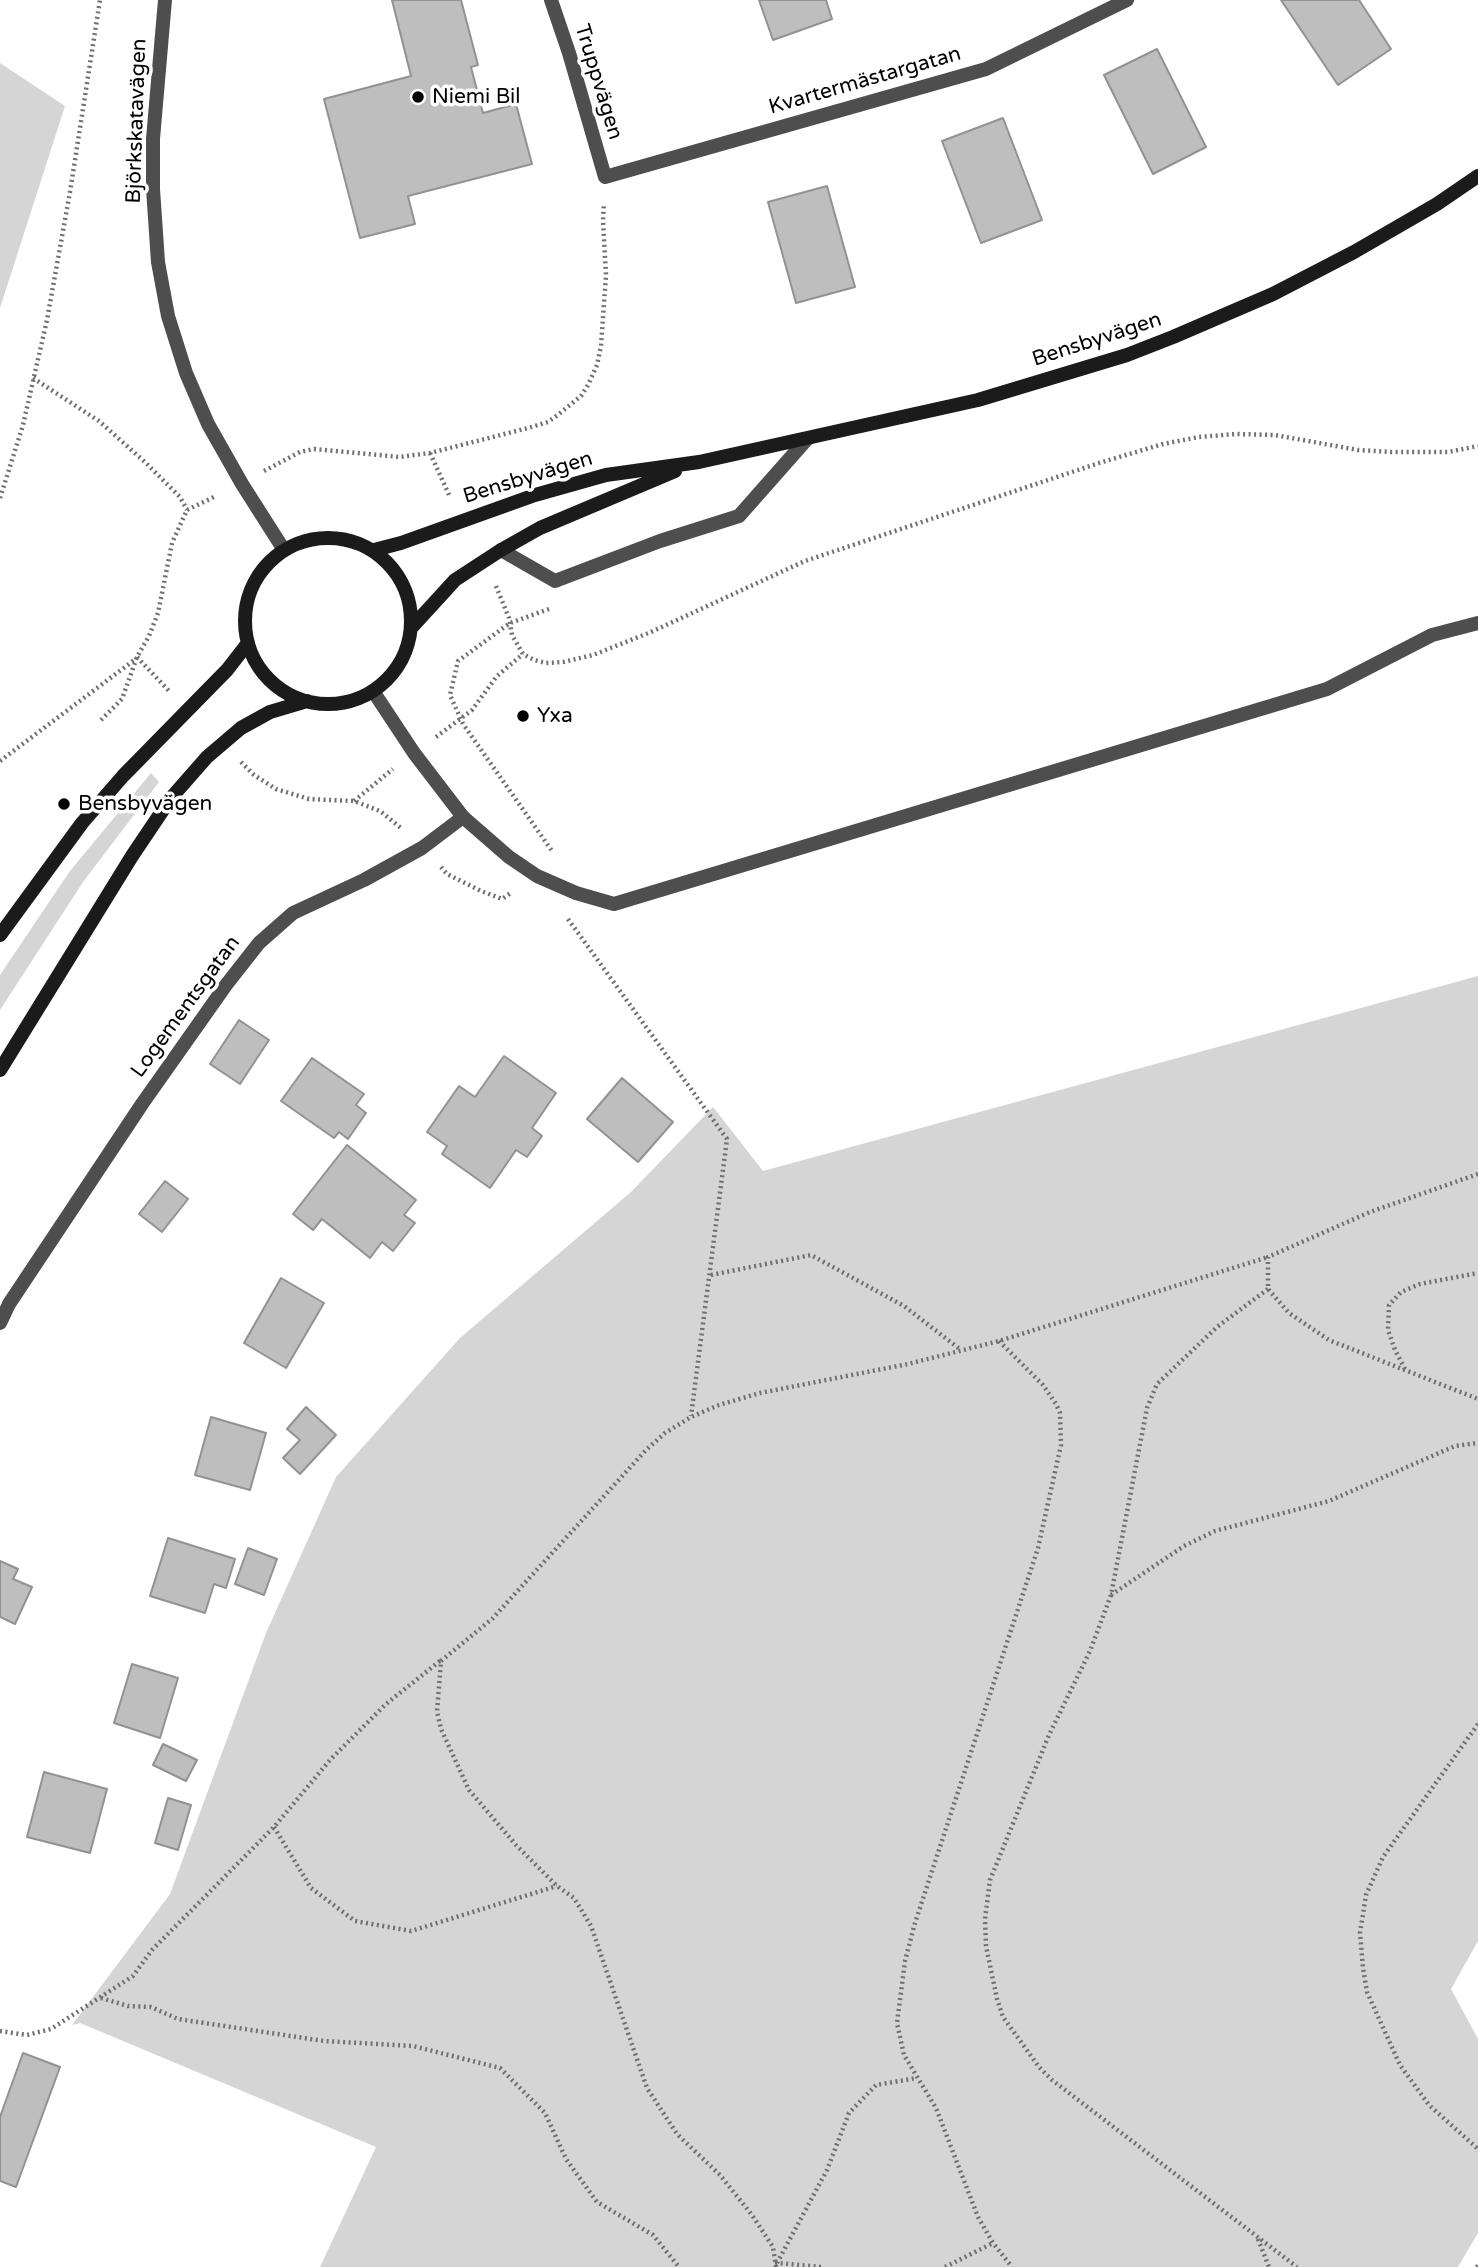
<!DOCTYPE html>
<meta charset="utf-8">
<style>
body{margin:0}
canvas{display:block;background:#fff}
</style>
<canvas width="1478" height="2267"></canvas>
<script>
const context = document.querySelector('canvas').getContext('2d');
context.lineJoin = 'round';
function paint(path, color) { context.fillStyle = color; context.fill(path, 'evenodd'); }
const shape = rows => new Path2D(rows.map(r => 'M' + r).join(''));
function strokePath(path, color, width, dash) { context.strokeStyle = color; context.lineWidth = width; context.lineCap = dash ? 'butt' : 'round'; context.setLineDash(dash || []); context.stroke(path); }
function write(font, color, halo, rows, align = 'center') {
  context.font = font + ' "Varela Round",sans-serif'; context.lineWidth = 7; context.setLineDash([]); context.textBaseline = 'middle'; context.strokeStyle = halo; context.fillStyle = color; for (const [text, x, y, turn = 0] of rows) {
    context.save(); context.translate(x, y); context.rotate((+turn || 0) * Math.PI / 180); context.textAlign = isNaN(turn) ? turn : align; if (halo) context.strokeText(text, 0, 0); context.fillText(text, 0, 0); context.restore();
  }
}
const green = shape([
 [0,63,65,106,0,308],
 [151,773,159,782,83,882,0,1010,0,975,70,871],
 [1478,976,1478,1941,1451,1989,1478,2039,1478,2233,1458,2267,320,2267,376,2147,80,2023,72,2025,170,1894,266,1633,336,1477,460,1338,631,1192,713,1107,763,1171]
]);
const building = shape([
 [392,0,461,0,478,65,471,67,483,113,516,104,532,164,408,196,415,224,360,238,324,99,411,76,392,0],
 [759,0,826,0,832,19,773,40,759,0],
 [1281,0,1359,0,1391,49,1338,85,1281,0],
 [1157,49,1206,147,1153,174,1104,75,1157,49],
 [1003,118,1042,220,981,243,942,141,1003,118],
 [827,186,855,287,796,303,768,202,827,186],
 [239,1020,269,1040,240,1084,210,1064,239,1020],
 [504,1056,556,1093,532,1128,542,1136,527,1157,516,1150,490,1188,442,1154,447,1146,427,1132,459,1086,475,1097,504,1056],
 [312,1058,364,1094,356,1105,366,1113,348,1139,339,1132,334,1138,281,1101,312,1058],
 [622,1078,673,1122,638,1162,587,1119,622,1078],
 [347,1145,416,1200,404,1215,415,1223,393,1251,382,1242,370,1258,322,1219,313,1230,293,1214,347,1145],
 [165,1181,188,1199,162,1232,139,1214,165,1181],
 [281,1278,324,1303,286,1368,244,1343,281,1278],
 [306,1407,336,1435,300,1474,283,1458,300,1440,287,1429,306,1407],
 [211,1417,266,1433,250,1490,195,1475,211,1417],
 [168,1538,235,1559,226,1588,214,1584,205,1613,150,1596,168,1538],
 [248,1548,277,1559,264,1595,235,1584,248,1548],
 [0,1561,18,1569,13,1579,32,1587,15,1624,0,1617,0,1561],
 [132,1664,178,1678,160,1738,114,1723,132,1664],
 [163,1744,197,1760,186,1781,153,1765,163,1744],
 [44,1772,107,1789,90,1853,27,1837,44,1772],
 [168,1798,191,1805,178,1850,155,1843,168,1798],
 [23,2053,60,2067,16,2187,0,2181,0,2117,23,2053]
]);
const path = shape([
 [33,378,99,421,146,463,180,497,187,510],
 [430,453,450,497],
 [264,471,300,452,314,449,400,457,430,453,528,428,548,422,559,414,581,396,588,385,597,365,601,346,606,275,603,221,604,203],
 [0,498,23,425,47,320,70,192,100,0],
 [496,586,509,618,512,635,523,654,534,660,546,663,563,662,593,655,651,632,805,561,1099,463,1163,444,1199,437,1236,434,1275,435,1358,450,1391,452,1448,452,1478,446],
 [549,609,510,623,458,661,450,695,463,724,552,851],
 [137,657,170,692],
 [101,720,122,699,137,657,149,636,158,613,172,543,187,510,216,496],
 [436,737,472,710,497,676,523,654],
 [0,761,137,658],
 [241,762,254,775,276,789,309,799,354,801,380,811,402,829],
 [354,801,393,769],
 [441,867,447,874,481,891,502,899,512,892],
 [568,919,727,1139,691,1416],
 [1478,1174,1370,1212,1268,1257,1268,1289,1289,1313,1329,1340,1478,1399],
 [711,1275,811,1255,904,1306,961,1350],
 [1268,1289,1217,1327,1157,1384,1147,1408,1111,1595,1090,1651,1049,1735,990,1880,985,1919,986,1946,997,1999,1003,2017,1039,2067,1052,2080,1297,2267],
 [999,1341,1043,1385,1056,1404,1060,1413,1061,1445,1038,1548,915,1923,905,1961,897,2023,904,2055,936,2108,978,2217,993,2243,1012,2267],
 [1405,1369,1395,1350,1388,1330,1389,1305,1401,1292,1420,1284,1478,1273],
 [1111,1595,1184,1546,1215,1531,1329,1501,1455,1446,1478,1443],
 [1478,1724,1383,1857,1366,1895,1360,1933,1363,1968,1367,1992,1400,2065,1429,2105,1478,2149],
 [274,1827,311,1888,355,1921,411,1931,557,1886],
 [101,1998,128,2006,151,2007,178,2019,324,2041,413,2046,500,2068,545,2113,566,2159,597,2202,653,2235,679,2267],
 [0,2031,27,2035,51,2029,133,1976,152,1950,274,1827,330,1760,386,1704,440,1661],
 [1258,2239,1269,2267],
 [776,2267,773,2247,752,2215,720,2175,677,2134,647,2088,591,1926,574,1898,557,1886,516,1845,469,1790,441,1729,437,1712,441,1661,492,1619,646,1450,665,1433,691,1417,719,1405,760,1393,908,1364,999,1341,1268,1257],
 [821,2267,777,2263,827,2170,849,2113,876,2085,917,2078],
 [945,2267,993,2243],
 [1477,2267,1478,2265]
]);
const service = shape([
 [501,550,555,581,660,541,739,516,807,439],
 [463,817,509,857,537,876,576,893,614,904,1327,689,1432,635,1478,623]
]);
const minor = shape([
 [165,0,153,139,153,189,158,262,168,316,186,373,208,424,242,484,284,550],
 [551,0,569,53,605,177,986,69,1127,0],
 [0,1323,9,1304,142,1104,226,985,259,943,293,913,364,880,422,848,463,817,414,753,373,691]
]);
const secondary = shape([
 '245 621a83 83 0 1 1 166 0a83 83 0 1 1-166 0Z',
 [374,550,401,543,535,495,606,475,699,462,978,400,1127,355,1173,337,1273,294,1354,252,1437,204,1478,176],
 [412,627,455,580,501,550,540,528,675,471],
 [0,935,82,823,123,776,227,670,248,643],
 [0,1070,132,856,171,798,207,757,241,728,270,712,307,701]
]);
const markers = [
 [418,97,7,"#000"],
 [523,716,7,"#000"],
 [64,804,7,"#000"]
];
const streetNames = [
 ["Kvartermästargatan",865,81,-16],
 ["Truppvägen",598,82,73],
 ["Björkskatavägen",137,121,-88],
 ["Bensbyvägen",1097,340,-18],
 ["Bensbyvägen",528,478,-17],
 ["Logementsgatan",186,1007,-54]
];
const poiNames = [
 ["Niemi Bil",432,97],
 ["Yxa",537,716],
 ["Bensbyvägen",78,804]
];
paint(green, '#d5d5d5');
paint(building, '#bebebe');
strokePath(building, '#929292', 2);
strokePath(path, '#707070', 4.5, [2, 3.5]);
strokePath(service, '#4e4e4e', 14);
strokePath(minor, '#4e4e4e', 14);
strokePath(secondary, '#1b1b1b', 14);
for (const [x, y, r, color] of markers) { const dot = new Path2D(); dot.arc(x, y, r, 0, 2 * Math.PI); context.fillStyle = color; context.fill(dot); strokePath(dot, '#fff', 2.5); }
write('21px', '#000', '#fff', streetNames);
write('21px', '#000', '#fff', poiNames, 'left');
</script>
